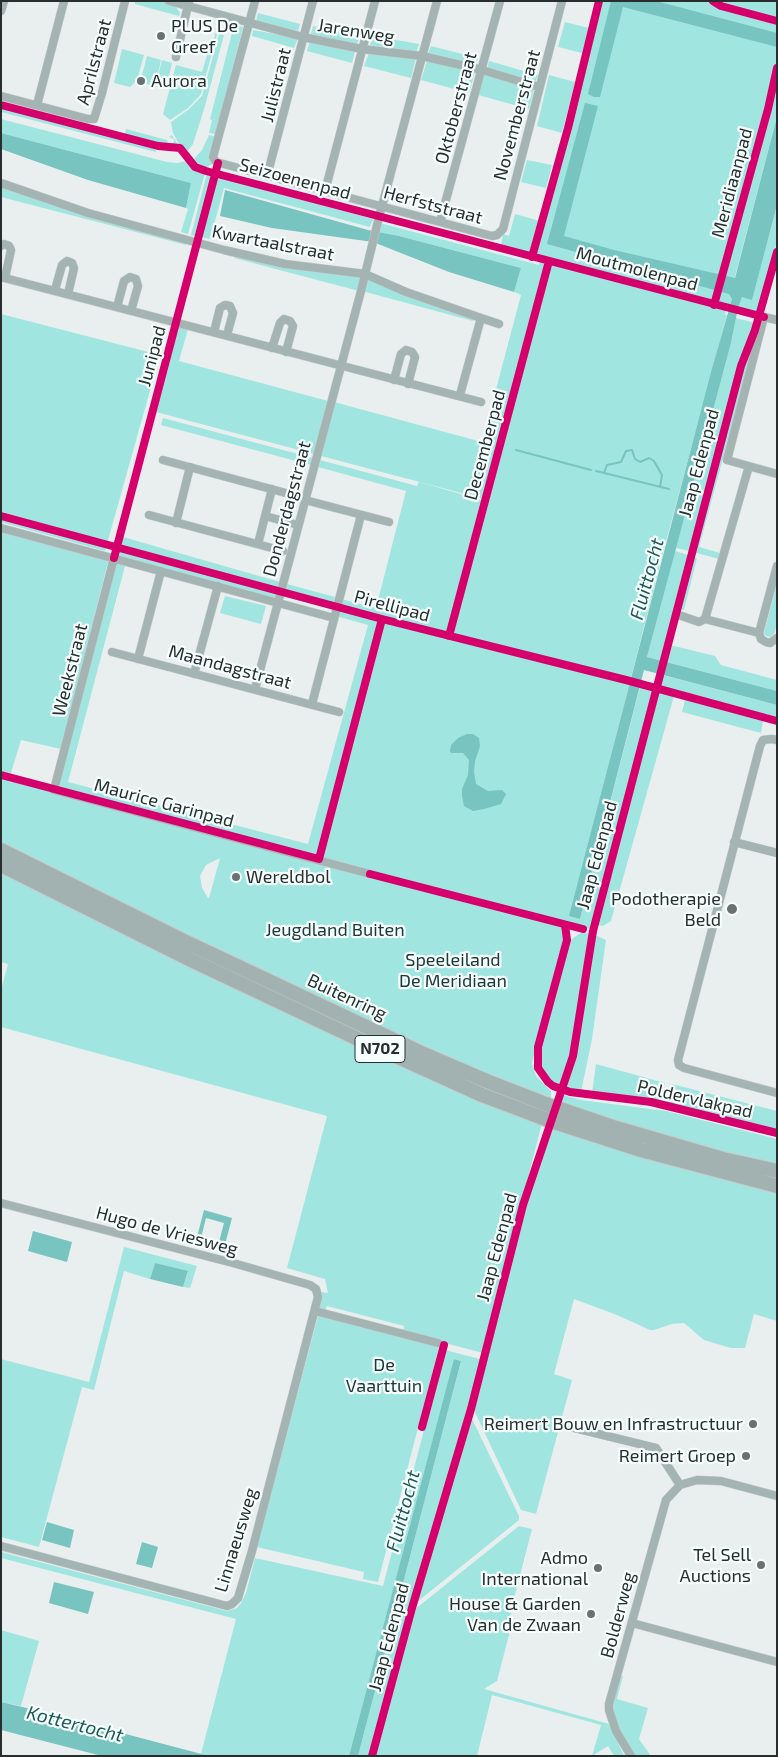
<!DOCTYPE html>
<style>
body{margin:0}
#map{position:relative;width:778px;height:1757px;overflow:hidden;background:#e8efee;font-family:"Exo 2",sans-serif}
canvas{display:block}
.frame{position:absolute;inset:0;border:2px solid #282d2d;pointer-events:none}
</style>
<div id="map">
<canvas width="778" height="1757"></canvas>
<div class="frame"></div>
</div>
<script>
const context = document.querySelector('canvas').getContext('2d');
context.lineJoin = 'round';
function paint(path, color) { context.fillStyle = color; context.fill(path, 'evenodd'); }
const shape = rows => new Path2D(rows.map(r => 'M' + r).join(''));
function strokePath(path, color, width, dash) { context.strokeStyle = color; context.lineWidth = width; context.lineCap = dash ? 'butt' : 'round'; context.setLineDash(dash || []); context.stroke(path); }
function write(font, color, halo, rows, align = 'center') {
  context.font = font + ' "Exo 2",sans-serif'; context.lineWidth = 4.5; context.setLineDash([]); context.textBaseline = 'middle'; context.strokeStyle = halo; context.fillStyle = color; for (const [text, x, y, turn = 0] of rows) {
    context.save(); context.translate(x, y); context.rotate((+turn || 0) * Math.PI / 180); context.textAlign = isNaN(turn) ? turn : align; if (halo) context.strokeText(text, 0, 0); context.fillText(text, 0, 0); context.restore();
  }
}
const green = shape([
 [135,1,164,1,174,4,180,13,179,16,153,9,135,4],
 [600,1,777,1,777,117,730,295,732,299,730,306,727,306,725,315,727,315,665,545,570,916,580,919,640,687,654,691,592,929,567,924,534,1055,532,1063,536,1076,551,1091,551,1101,494,1081,228,957,1,844,1,777,91,804,155,820,61,790,59,787,115,563,125,566,68,782,308,844,368,625,336,616,338,610,377,621,378,617,339,606,341,599,376,608,406,491,318,467,320,460,417,486,419,482,485,501,491,476,484,499,321,456,334,402,482,442,521,295,514,292,521,268,399,236,378,232,380,223,539,265,540,260,533,258],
 [220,858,209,898,208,898,202,888,200,876,206,865],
 [258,13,300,24,298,31,256,22],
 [565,22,589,28,582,53,558,47],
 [234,25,243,27,216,134,209,133,212,120,210,119],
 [313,26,360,36,357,44,311,34],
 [253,30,298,38,294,48,252,36],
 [215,33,217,34,201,94,188,108,170,120,163,114,176,65,202,72,208,52,212,53],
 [219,34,224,35,205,106,193,144,187,152,180,146,173,133,171,122,188,110,202,96],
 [373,36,419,44,416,53,370,45],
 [310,41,355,51,352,63,307,51],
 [431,46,478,58,476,66,428,54],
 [122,49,144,55,137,80,130,87,114,83],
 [369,53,416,58,411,78,364,66],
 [147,56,161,60,155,86,140,82],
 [162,60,172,63,167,86,156,83],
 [427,61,475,72,469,93,421,80],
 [489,61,538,75,535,83,487,69],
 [484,73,534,89,529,109,478,95],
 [549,75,575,82,562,133,537,126],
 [1,107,156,147,156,152,1,112],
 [1,119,167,162,177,163,187,161,194,169,205,173,188,234,181,232,188,209,186,208,191,183,1,133],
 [126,129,167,140,168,143,171,144,174,142,174,139,169,137,172,135,178,145,160,144,125,135],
 [209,135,216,137,211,157,213,163,206,168,197,165,194,162,194,159,202,150],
 [527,160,552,165,546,188,521,182],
 [207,173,213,176,198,237,191,235],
 [217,177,373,219,370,227,224,188,210,239,201,237],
 [1,185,186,243,186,245,1,197],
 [777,205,777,242,757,314,738,308,742,297,752,299],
 [515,214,540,221,530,255,501,246,503,234,509,236],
 [236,256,359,277,361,279,359,291,234,258],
 [368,278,474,318,473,321,362,291],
 [1,314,160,355,105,551,1,522],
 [736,318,755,323,736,377,689,551,676,548,731,343],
 [178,326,188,329,179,361,328,401,314,454,156,412],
 [756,336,699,547,720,553,719,559,693,552,741,372],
 [163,418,313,458,311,465,161,425],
 [1,531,105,559,108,562,61,749,21,740,10,776,1,773],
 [123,537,280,582,278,589,120,546],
 [120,550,277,594,276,600,118,557],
 [675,551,688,555,662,661,647,657],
 [691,556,697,558,684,610,679,609],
 [777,583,777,624,774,634,770,637,766,636,764,633],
 [287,584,335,597,333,604,285,591],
 [225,596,266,606,261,624,220,613],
 [670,645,715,656,721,665,777,680,777,691,666,662],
 [662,675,777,705,777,718,659,687],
 [659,692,674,696,611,921,603,926,597,925],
 [685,700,763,721,761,733,682,712],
 [1,871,542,1123,483,1353,403,1332,404,1326,327,1306,325,1311,318,1308,321,1292,328,1293,325,1279,287,1268,327,1116,1,1027,1,990,8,964,1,962],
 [582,932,591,934,584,969,574,1042,561,1088,551,1082,542,1073,539,1067,538,1055,569,941],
 [595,935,606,940,592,1039,581,1092,571,1091,566,1089,572,1070,579,1039,585,986],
 [596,1064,665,1083,660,1102,592,1093],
 [672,1084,777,1111,777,1131,666,1103],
 [559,1094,581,1100,666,1111,777,1139,777,1169,556,1104],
 [553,1127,669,1165,777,1192,777,1321,754,1314,745,1348,731,1348,704,1340,684,1323,672,1324,654,1330,650,1330,617,1315,574,1299,554,1374,572,1380,536,1514,521,1510,473,1408,533,1180],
 [124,1247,197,1266,190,1288,183,1287,188,1272,155,1263,150,1279,124,1271,94,1390,82,1387,39,1547,1,1537,1,1359,89,1382],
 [322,1315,439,1347,378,1582,363,1579,364,1572,257,1547,318,1316],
 [445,1350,480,1359,480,1362,471,1398,399,1646,371,1756,358,1756,461,1361,455,1359,349,1756,209,1756,201,1754,236,1619,1,1558,1,1552,227,1611,237,1608,241,1603,246,1593,255,1558,383,1586],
 [472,1419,519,1516,519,1520,417,1602,465,1438,470,1420],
 [519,1526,532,1529,511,1610,509,1635,497,1681,484,1689,609,1724,624,1756,614,1756,608,1746,592,1756,601,1725,492,1695,477,1756,375,1756,414,1610],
 [1,1630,39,1641,21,1706,1,1702],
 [618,1675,623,1676,617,1699,648,1708,639,1739,651,1756,634,1756,618,1731,612,1714,612,1701]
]);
const water = shape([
 [611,1,656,1,777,33,777,47,623,7,600,97,594,97,588,94],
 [585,103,598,106,564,236,614,250,735,278,777,117,777,205,752,300,742,297,738,308,731,343,647,657,777,691,777,705,644,670,580,919,569,916,711,372,732,299,729,294,547,244],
 [1,133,191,183,186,208,88,180,1,149],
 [225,190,368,230,399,236,521,268,514,292,449,272,373,242,272,228,220,216],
 [473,734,479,738,480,746,475,761,474,772,476,784,488,791,502,790,506,794,501,804,484,809,473,811,464,806,462,796,462,789,468,775,469,760,463,753,451,753,450,751,451,745,458,738,467,734],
 [204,1210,232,1218,224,1248,196,1241],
 [206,1218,224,1223,219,1242,201,1238],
 [33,1231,72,1242,67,1262,28,1251],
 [155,1263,188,1271,183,1287,150,1279],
 [454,1359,461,1361,358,1756,349,1756],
 [47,1522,74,1530,70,1548,42,1540],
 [142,1542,158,1547,152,1568,136,1564],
 [54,1582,94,1592,88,1614,49,1603],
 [1,1702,31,1709,209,1756,102,1756,1,1730]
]);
const stream = shape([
 [516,450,591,470],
 [596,471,669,489],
 [604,473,607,465,621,462,626,451,632,450,635,459,640,462,649,458,654,461,662,475,660,487]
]);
const street = shape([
 [169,1,303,37,362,49,422,56,482,70,539,87],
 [255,1,213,157,216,162,492,236,497,235,503,229,562,1],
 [1,11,4,1],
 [176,57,189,1],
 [1,96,88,119,94,119,102,93,125,1],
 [37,105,64,1],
 [267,176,313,1],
 [1,183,88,213,224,250,285,264,365,274,406,292,481,318,460,395],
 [325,191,375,1],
 [440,222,500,1],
 [1,246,4,244,9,246,11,250,5,278],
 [1,277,481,402],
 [55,290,62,265,67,261,72,263,74,268,68,294],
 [117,307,124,281,130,277,136,279,138,286,131,311],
 [481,318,499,324],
 [777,320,764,317,727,460,777,474],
 [214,332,220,308,225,305,230,306,233,313,227,335],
 [272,348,280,323,284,319,290,321,293,326,286,352],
 [394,380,401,354,406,350,412,352,415,357,408,384],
 [163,460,297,496],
 [305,500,389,522],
 [149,515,283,551],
 [265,516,298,525],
 [176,523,190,467],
 [1,528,334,618],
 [258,544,272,489],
 [114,558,54,790,370,874],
 [676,614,699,622,705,619,759,633,761,639,766,642,770,643,777,638],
 [705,619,749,466],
 [759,633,777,566],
 [112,652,339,712],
 [138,659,161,571],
 [194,674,218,586],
 [255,689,361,291,379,217,437,1],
 [312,704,361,515],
 [777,740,772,739,763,740,760,746,678,1060,679,1065,684,1068,777,1093],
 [734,842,777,853],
 [1,1203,233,1263,310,1285,316,1289,318,1297,252,1551,238,1598,232,1604,227,1606,1,1546],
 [315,1311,438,1343],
 [566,1426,656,1448,680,1485],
 [632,1623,777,1662],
 [631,1756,616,1731,609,1710,609,1704,666,1500,680,1485,697,1480,721,1481,777,1496]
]);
const highway = shape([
 [1,850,186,942,426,1055,489,1082,551,1106,613,1127,723,1159,777,1171],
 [1,865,191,960,358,1039,482,1095,548,1120,641,1150,777,1186]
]);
const cycleway = shape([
 [713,1,721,6,777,21],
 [1,105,158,146,180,148,195,167,206,171,764,317],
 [532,257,568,128,599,1],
 [714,305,768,109,777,68],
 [1,516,382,619,626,680,777,721],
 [114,558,218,163],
 [449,636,549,261],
 [1,775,319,859,382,619],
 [370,874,583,929],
 [565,925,567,940,538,1047,538,1068,548,1082,553,1086,570,1092,651,1102,777,1133],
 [422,1427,444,1345],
 [372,1756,412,1608,471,1409,523,1205,573,1056,593,931,741,366,755,330,777,252]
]);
const markers = [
 [161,36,5,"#6b7171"],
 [141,81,5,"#6b7171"],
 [236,877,5,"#6b7171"],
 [732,909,6,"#6b7171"],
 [753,1424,5,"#6b7171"],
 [746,1456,5,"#6b7171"],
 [761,1565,5,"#6b7171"],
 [598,1568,5,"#6b7171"],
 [591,1614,5,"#6b7171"]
];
const shields = [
 [380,1049,50]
];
const shieldNames = [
 ["N702",380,1049]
];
const poiNames = [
 ["PLUS De",171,26,"left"],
 ["Greef",171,47,"left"],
 ["Aurora",151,81,"left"],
 ["Wereldbol",246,877,"left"],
 ["Podotherapie",721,899],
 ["Beld",721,920],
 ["Reimert Bouw en Infrastructuur",743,1424],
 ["Reimert Groep",736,1456],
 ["Tel Sell",751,1555],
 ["Auctions",751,1576],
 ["Admo",588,1558],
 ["International",588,1579],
 ["House & Garden",581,1604],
 ["Van de Zwaan",581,1625]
];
const streetNames = [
 ["Jarenweg",356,31,9],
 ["Aprilstraat",94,62,-75],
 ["Julistraat",276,85,-76],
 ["Oktoberstraat",456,108,-75],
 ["Novemberstraat",517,115,-75],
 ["Seizoenenpad",295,179,15],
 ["Meridiaanpad",732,183,-75],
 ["Herfststraat",433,205,15],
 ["Kwartaalstraat",273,243,11],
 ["Moutmolenpad",637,269,15],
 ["Junipad",152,356,-75],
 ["Decemberpad",485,445,-75],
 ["Jaap Edenpad",699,463,-75],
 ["Donderdagstraat",287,509,-75],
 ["Pirellipad",392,606,15],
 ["Maandagstraat",230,667,15],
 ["Weekstraat",70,670,-76],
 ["Maurice Garinpad",164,803,15],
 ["Jaap Edenpad",597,855,-75],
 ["Buitenring",347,997,25],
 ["Poldervlakpad",695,1099,13],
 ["Hugo de Vriesweg",167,1231,15],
 ["Jaap Edenpad",497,1247,-75],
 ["Linnaeusweg",236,1540,-73],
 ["Bolderweg",618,1615,-75],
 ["Jaap Edenpad",389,1637,-75]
];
const parkNames = [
 ["Jeugdland Buiten",335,930],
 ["Speeleiland",453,960],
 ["De Meridiaan",453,981],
 ["De",384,1365],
 ["Vaarttuin",384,1386]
];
const waterNames = [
 ["Fluittocht",647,579,-75],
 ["Fluittocht",403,1511,-75],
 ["Kottertocht",75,1724,14]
];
paint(green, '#a1e5e1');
paint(water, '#77c4c0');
strokePath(stream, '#77c4c0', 2);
strokePath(street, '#c6cbca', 9);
strokePath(highway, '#c6cbca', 16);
strokePath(street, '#a4b4b3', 8);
strokePath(highway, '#a2b2b1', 14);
strokePath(cycleway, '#d6006c', 8);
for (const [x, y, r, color] of markers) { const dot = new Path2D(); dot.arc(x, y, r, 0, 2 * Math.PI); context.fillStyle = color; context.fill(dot); strokePath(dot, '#f5fffe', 2); }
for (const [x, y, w] of shields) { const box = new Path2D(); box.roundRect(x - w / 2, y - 13.5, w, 27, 4); context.fillStyle = '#f5fffe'; context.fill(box); strokePath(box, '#282d2d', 1); }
write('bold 16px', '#282d2d', null, shieldNames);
write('18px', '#282d2d', '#f5fffe', poiNames, 'right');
write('18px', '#282d2d', '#f5fffe', streetNames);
write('18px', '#203837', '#f5fffe', parkNames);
write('italic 19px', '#1e5956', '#f5fffe', waterNames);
</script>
